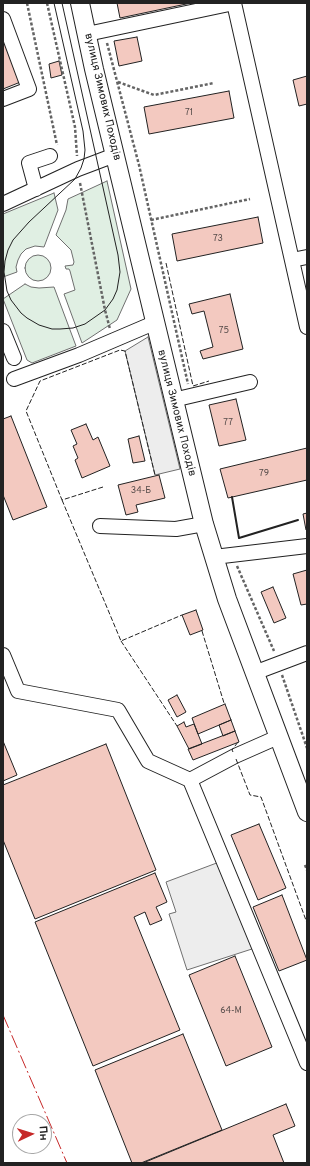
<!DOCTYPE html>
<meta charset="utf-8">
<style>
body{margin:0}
#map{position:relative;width:310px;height:1166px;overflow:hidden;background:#fff;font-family:Overpass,sans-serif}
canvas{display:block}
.frame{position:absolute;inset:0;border:4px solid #222;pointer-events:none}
.north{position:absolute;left:12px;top:1114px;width:40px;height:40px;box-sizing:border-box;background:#fff;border:1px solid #a7a7a7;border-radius:50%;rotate:86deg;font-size:11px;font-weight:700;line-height:16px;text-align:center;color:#222}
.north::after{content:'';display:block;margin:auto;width:14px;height:18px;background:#c62828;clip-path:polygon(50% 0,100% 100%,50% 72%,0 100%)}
</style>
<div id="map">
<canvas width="310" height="1166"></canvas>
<div class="frame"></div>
<div class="north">Пн</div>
</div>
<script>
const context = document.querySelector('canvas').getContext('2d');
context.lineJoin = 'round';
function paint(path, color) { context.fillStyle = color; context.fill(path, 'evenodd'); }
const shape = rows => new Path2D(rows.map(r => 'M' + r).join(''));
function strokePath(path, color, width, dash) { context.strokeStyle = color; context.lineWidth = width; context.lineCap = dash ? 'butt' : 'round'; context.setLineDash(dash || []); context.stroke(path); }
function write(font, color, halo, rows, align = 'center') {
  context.font = font + ' Overpass,sans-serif'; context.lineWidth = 3; context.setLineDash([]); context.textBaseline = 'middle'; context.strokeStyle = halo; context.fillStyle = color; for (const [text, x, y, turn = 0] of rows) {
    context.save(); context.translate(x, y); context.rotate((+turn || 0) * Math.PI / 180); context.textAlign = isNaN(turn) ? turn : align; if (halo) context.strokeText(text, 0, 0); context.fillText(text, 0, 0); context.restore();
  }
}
const green = shape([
 [107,181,131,289,117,320,82,343,64,294,75,290,70,271,69,269,66,269,65,266,73,265,74,262,71,250,56,235,66,210,68,199,107,181],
 [54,193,58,210,44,247,35,246,26,249,21,254,18,260,16,267,17,272,3,277,3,214,54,193],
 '25 268a13 13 0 1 1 26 0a13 13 0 1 1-26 0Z',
 [25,284,31,287,39,288,54,287,76,346,32,363,27,360,3,299,25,284]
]);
const parking = shape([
 [148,337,180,469,155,475,125,351,148,337],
 [222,861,255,948,187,970,169,914,176,912,166,882,222,861]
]);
const building = shape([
 [117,3,191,3,120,18,117,3],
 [3,30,23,81,3,89,3,30],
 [137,37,142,61,119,66,114,41,137,37],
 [59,61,62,75,51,78,49,64,59,61],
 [307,76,307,104,299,106,293,80,307,76],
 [229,91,234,118,149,134,144,107,229,91],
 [258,217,263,243,177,261,172,234,258,217],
 [230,294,243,349,203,359,200,351,213,347,204,311,192,314,189,304,230,294],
 [236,399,246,440,219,446,209,405,236,399],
 [11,416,47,507,13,520,3,495,3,419,11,416],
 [86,424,93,440,98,437,110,466,82,478,75,460,78,458,73,446,77,444,71,430,86,424],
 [139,436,145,461,133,463,128,439,139,436],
 [307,448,307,480,228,498,220,469,307,448],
 [159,475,165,498,136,505,138,512,126,515,118,485,159,475],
 [307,513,307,530,306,530,303,514,307,513],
 [307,570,307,604,301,605,293,574,307,570],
 [273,587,286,618,274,623,261,592,273,587],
 [196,610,203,630,190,635,182,615,196,610],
 [177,695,186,712,177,717,168,700,177,695],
 [225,704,231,720,198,734,192,718,225,704],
 [231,720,235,731,223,736,219,725,231,720],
 [184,722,186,727,194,724,202,744,189,749,177,726,184,722],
 [235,731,239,742,193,760,188,749,235,731],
 [3,741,17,775,3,781,3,741],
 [106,744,156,870,35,919,3,840,3,785,106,744],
 [259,824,286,888,258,900,231,835,259,824],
 [155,873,167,902,156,907,162,920,150,925,145,912,134,917,180,1030,93,1066,35,922,155,873],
 [282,895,307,960,279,971,253,907,282,895],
 [235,956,272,1047,226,1066,189,975,235,956],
 [183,1034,222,1130,141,1163,132,1163,95,1070,183,1034],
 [286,1104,295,1126,273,1135,284,1163,143,1163,286,1104]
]);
const path = shape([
 [27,3,57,145],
 [47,3,75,127,77,156],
 [107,43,139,165,188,384],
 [118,82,154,95,214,83],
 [80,183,105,310,110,329],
 [151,220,250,199],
 [237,566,274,651],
 [282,675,307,748],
 [305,865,307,870]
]);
const minor = shape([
 [234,3,307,327],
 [3,19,29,89,3,99],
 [87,34,234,3],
 [36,189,29,163,50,156],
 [3,204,78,169,115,155],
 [292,260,307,257],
 [3,331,14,358],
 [14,379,79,355,154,323],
 [173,400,250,382],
 [100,526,176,529,204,524],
 [214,557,307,546],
 [3,655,18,691,118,710,148,761,190,780,235,756,278,737],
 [254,673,307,653],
 [190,780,307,1063]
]);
const major = shape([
 [80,3,94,69,204,524,227,599,307,812]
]);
const tram = shape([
 [54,3,83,131,85,150,84,159,81,168,75,179,29,222,13,240,8,250,5,261,4,272,7,291,11,300,21,313,27,318,39,325,52,329,60,329,73,328,85,324,105,310,113,299,117,290,120,272,118,255,62,3]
]);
const fence = shape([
 [166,263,193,386,209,381],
 [103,487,62,500,26,411,40,381,120,350,125,351,155,475],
 [62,500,121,641,182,615],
 [202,631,224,703],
 [121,641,177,726],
 [233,752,232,750,238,742],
 [236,759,250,795,261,797,307,923]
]);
const wall = shape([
 [232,497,239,538,298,520]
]);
const power = shape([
 [3,1015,67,1163]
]);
const numberNames = [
 ["71",189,113],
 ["73",218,239],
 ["75",224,331],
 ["77",228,423],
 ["79",264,474],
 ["34-Б",141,491],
 ["64-М",231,1011]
];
const streetNames = [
 ["вулиця Зимових Походів",102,97,77],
 ["вулиця Зимових Походів",176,413,76]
];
paint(green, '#e0efe3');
strokePath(green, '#6f6f6f', 1);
paint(parking, '#ededed');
strokePath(parking, '#6f6f6f', 1);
paint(building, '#f3c9c0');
strokePath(building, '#222', 1);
strokePath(minor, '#222', 16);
strokePath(major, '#222', 20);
strokePath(path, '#646464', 2.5, [3, 2]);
strokePath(minor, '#fff', 14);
strokePath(major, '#fff', 18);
strokePath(tram, '#222', 1);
strokePath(fence, '#222', 1, [5, 2]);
strokePath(wall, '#222', 2);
strokePath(power, '#c62828', 1, [14, 3, 2, 3]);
write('9px', '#564c4a', null, numberNames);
write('11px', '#222', '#fff', streetNames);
</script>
